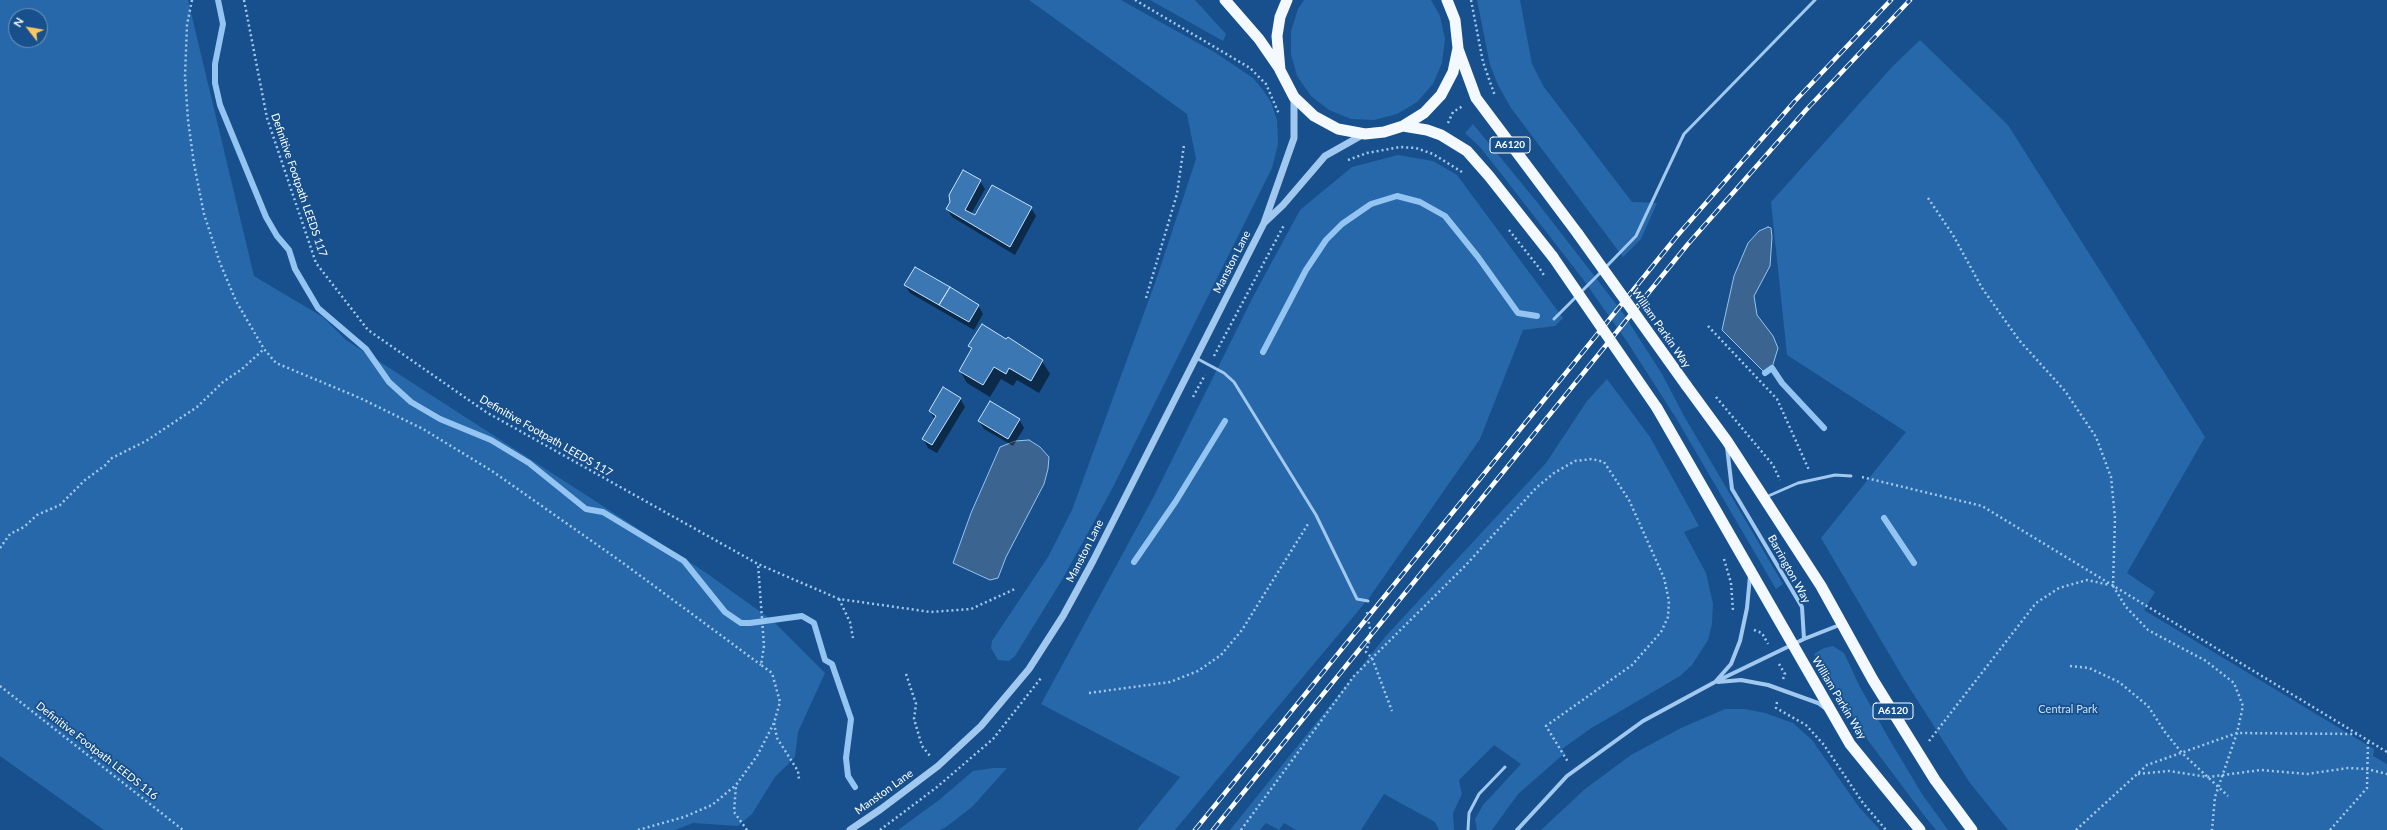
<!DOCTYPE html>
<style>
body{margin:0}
#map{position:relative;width:2387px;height:830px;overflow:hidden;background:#17508c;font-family:Lato,sans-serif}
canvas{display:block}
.north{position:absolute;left:8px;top:8px;width:40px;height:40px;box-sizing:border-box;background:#17508c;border:1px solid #7496ba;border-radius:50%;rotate:301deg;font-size:11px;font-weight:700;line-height:16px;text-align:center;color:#fff}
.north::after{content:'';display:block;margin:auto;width:14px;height:18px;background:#ffc85f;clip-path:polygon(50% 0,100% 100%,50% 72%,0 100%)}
</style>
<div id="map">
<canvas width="2387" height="830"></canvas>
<div class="north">N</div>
</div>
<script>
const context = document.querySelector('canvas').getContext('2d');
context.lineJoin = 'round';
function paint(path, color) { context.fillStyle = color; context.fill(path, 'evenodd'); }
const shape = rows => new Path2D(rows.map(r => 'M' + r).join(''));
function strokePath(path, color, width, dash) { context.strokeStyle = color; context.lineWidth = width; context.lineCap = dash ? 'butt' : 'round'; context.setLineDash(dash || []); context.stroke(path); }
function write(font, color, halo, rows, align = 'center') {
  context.font = font + ' Lato,sans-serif'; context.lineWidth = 3.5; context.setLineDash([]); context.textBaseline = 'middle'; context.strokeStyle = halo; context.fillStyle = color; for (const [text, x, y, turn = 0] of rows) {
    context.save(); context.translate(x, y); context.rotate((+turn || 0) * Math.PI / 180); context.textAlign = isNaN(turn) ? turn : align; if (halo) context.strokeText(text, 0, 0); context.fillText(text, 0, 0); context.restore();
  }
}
const green = shape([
 [0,0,188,0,254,276,323,317,346,340,705,572,773,621,825,673,798,732,795,757,775,777,752,814,738,826,693,823,675,830,104,830,0,756],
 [16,16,40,16,40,40,16,40],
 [1029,0,1121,0,1216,53,1253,78,1263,90,1271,102,1277,120,1278,144,1272,168,1111,491,1062,580,1015,656,1009,661,998,660,991,648,992,641,1048,557,1072,510,1156,280,1196,159,1187,114],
 [1150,0,1195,0,1226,34,1223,41],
 [1304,0,1431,0,1440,16,1445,39,1442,63,1433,84,1417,102,1397,114,1374,120,1351,119,1329,110,1311,96,1297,76,1291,54,1291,31,1298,9],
 [1477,0,1520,0,1532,64,1544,87,1632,202,1657,203,1641,239,1623,257,1511,108,1498,85,1490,65],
 [1920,40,2008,125,2205,437,2127,573,2155,592,2144,610,2374,749,2373,756,2387,764,2387,830,2008,830,1970,783,1902,676,1821,538,1906,432,1787,355,1771,202,1893,66],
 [1473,124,1537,202,1623,313,1662,374,1684,416,1783,584,1776,589,1676,418,1628,343,1582,278,1506,180,1480,147,1465,133],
 [1398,155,1433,161,1457,175,1563,318,1555,326,1523,330,1480,439,1369,598,1175,830,1137,830,1180,777,1041,704,1153,498,1254,295,1300,210,1352,167],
 [1607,379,1650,437,1699,526,1684,532,1706,573,1713,604,1712,624,1708,640,1692,665,1680,676,1590,729,1562,749,1565,753,1518,794,1492,830,1477,830,1475,819,1483,805,1521,764,1494,745,1459,780,1462,794,1453,813,1454,830,1439,830,1435,822,1384,794,1361,830,1296,830,1284,823,1279,830,1266,823,1260,830,1230,830,1385,637,1546,463,1587,401],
 [1833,646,1844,653,1859,685,1888,737,1922,794,1948,830,1936,830,1923,814,1864,735,1837,692,1814,654,1824,648],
 [1725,709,1745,709,1765,713,1793,723,1812,740,1859,807,1880,830,1541,830,1585,789,1631,755,1681,728],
 [994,768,1007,768,972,807,946,827,940,830,898,830,939,800,973,771]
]);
const water = shape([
 [1768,227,1771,228,1772,237,1770,266,1754,296,1757,315,1773,336,1778,348,1771,371,1765,373,1722,330,1734,276,1748,243,1759,231,1768,227],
 [1029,440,1040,447,1049,457,1048,469,1044,484,1006,557,998,578,990,580,953,563,971,513,1000,447,1015,441,1029,440]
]);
const shadow = shape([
 [963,171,980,181,985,189,971,214,975,217,1031,208,1036,216,1015,255,952,217,947,209],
 [905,285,978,305,983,314,974,330,910,293],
 [1008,338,1042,361,1050,374,1039,393,1017,380,1013,386,1001,379,990,397,967,383,960,371,972,350,970,346,1007,340],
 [960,398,965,407,937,453,928,448,923,439,935,420,930,411],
 [1019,419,1024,428,1013,446,984,429,979,421]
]);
const stream = shape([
 [218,0,223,24,215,64,215,83,220,105,266,217,277,236,289,250,295,269,318,308,366,349,389,382,411,402,440,419,491,440,529,463,586,509,603,512,684,561,725,612,741,623,750,623,802,616,814,623,825,660,832,664,851,719,846,758,848,776,855,787],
 [1263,352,1306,270,1326,240,1342,224,1371,204,1397,196,1420,202,1445,216,1478,257,1518,313,1537,316],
 [1765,373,1772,368,1782,383,1824,428],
 [1884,518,1914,563],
 [1134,562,1176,501,1225,421]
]);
const building = shape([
 [963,170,981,180,965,210,975,215,992,185,1032,207,1010,247,946,209,950,202,949,195,963,170],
 [915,267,950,287,939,305,904,285,915,267],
 [950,287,979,305,969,322,939,305,950,287],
 [982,324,1006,339,1008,337,1043,360,1031,381,1009,368,1006,374,994,367,983,385,959,371,972,348,968,346,982,324],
 [943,387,961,398,932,445,922,439,936,416,929,411,943,387],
 [990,401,1020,419,1008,439,978,421,990,401]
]);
const path = shape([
 [192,0,187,25,185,76,188,120,194,164,204,214,220,263,236,301,264,349,276,363,360,398,423,429,492,471,623,563,761,665],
 [244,0,267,118,316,263,368,330,486,412,758,564,839,599,931,612,971,609,1015,589],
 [1135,0,1250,68,1266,84,1279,114],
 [1471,0,1483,62,1495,96],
 [1448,123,1453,112,1463,106],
 [1348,160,1367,153,1400,147,1416,148,1433,154,1462,172],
 [1928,198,1953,235,1982,288,2019,340,2065,391,2096,437,2111,477,2115,518,2113,586,2126,607,2148,630,2206,661,2234,683,2243,706,2237,733,2215,797,2212,830],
 [1509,230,1540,269],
 [1146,298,1177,194,1184,145],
 [1708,326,1777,399,1809,470],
 [1214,356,1284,225],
 [1193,397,1205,375],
 [1716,397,1773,465,1780,480],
 [1862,477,1982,506,2387,752],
 [0,548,10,534,24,527,37,515,60,505,85,480,107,464,110,459,146,441,197,407,223,382,242,369,264,349],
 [1724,559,1731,583,1733,611],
 [839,599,850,622,853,638],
 [1367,612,1371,635,1366,652,1372,658,1392,711],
 [1754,630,1762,633,1768,644],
 [1779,664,1785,674,1783,679],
 [2070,666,2089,668,2119,682,2148,706,2165,732,2182,753,2228,796],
 [906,674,916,704,914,719,922,746,930,756],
 [0,686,183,830],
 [1089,693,1170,682,1198,671,1221,655,1242,630,1308,524],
 [1777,702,1776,708,1806,725,1824,745,1863,803,1886,830],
 [774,723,777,738,798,771,799,779],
 [1929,741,2036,603,2059,588,2087,580,2110,585],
 [2138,774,2169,771,2208,777,2261,770,2307,774,2348,768,2367,769,2387,774],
 [638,830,684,817,712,805,736,785],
 [747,830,734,812,736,785,757,756,774,723,780,702,772,673,761,665,764,646,758,564],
 [880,830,937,787,993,739,1041,678],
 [1241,830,1354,676,1465,566,1536,488,1554,473,1575,461,1592,459,1604,462,1629,500,1664,578,1669,601,1668,617,1661,632,1632,665,1546,726,1568,762],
 [2076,830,2147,765,2237,733,2357,734],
 [2330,830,2367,788,2368,741]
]);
const service = shape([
 [1605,268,1636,236,1684,134,1815,0],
 [1554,319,1601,272],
 [1196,358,1224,373,1234,382,1316,515,1357,599,1368,601],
 [1766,497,1798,483,1835,475,1851,476],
 [1468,830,1469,813,1479,794,1505,767]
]);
const minor = shape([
 [1727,447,1732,489,1802,607,1804,639],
 [1716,681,1731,664,1740,641,1747,608,1750,576],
 [1718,682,1741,680,1768,685,1818,703,1826,709],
 [1517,830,1567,776,1643,721,1715,682,1804,639,1842,624]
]);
const tertiary = shape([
 [1264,223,1283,205,1325,156,1364,134],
 [850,830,881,809,938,766,981,726,1029,669,1063,616,1093,561,1264,223,1294,138,1294,97]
]);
const trunk = shape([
 [1225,0,1259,39,1279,68],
 [1287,0,1280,17,1277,36,1280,70,1294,97,1314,116,1338,129,1365,134,1384,132,1403,126,1424,113,1441,95,1453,72,1458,48,1455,20,1447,0],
 [1458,49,1476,98,1578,234],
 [1403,126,1427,130,1441,135,1467,151,1489,176,1553,257],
 [1686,385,1727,441,1764,498,1821,586,1873,680,1935,780,1972,830],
 [1657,408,1850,744,1920,830]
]);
const rail = shape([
 [1195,830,1677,236,1795,101,1891,0],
 [1213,830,1688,244,1806,110,1910,0]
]);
const pathBridge = shape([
 [1540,269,1545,277]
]);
const trunkBridge = shape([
 [1578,234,1686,385],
 [1553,257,1657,408]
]);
const shields = [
 [1510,145,40],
 [1893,711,40]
];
const shieldNames = [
 ["A6120",1510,145],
 ["A6120",1893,711]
];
const streetNames = [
 ["Definitive Footpath LEEDS 117",299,185,71],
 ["Manston Lane",1232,262,-63],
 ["William Parkin Way",1661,328,55],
 ["Definitive Footpath LEEDS 117",546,436,30],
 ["Manston Lane",1085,551,-63],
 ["Barrington Way",1789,569,61],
 ["William Parkin Way",1839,698,59],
 ["Definitive Footpath LEEDS 116",97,751,38],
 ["Manston Lane",884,792,-36]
];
const parkNames = [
 ["Central Park",2068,709]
];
paint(green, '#2668a9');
paint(water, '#3b6590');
strokePath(water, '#93c4f2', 1);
paint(shadow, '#0007');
strokePath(stream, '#93c4f2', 6);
paint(building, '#3b77b3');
strokePath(building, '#c7e1fb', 1);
strokePath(path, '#a1c8ef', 2.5, [2, 3]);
strokePath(service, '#a1c8ef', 3);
strokePath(minor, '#a1c8ef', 4);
strokePath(tertiary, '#a1c8ef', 7);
strokePath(trunk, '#f4f9ff', 11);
strokePath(rail, '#fff', 4.5);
strokePath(rail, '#17508c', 3, [9]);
strokePath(pathBridge, '#a1c8ef', 2.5, [2, 3]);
strokePath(trunkBridge, '#f4f9ff', 11);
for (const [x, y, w] of shields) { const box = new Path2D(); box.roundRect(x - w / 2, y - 8, w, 16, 3); context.fillStyle = '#17508c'; context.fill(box); strokePath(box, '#fff', 1); }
write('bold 10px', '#fff', null, shieldNames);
write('11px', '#fff', '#17508c', streetNames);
write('11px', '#c7e1fb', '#17508c', parkNames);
</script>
